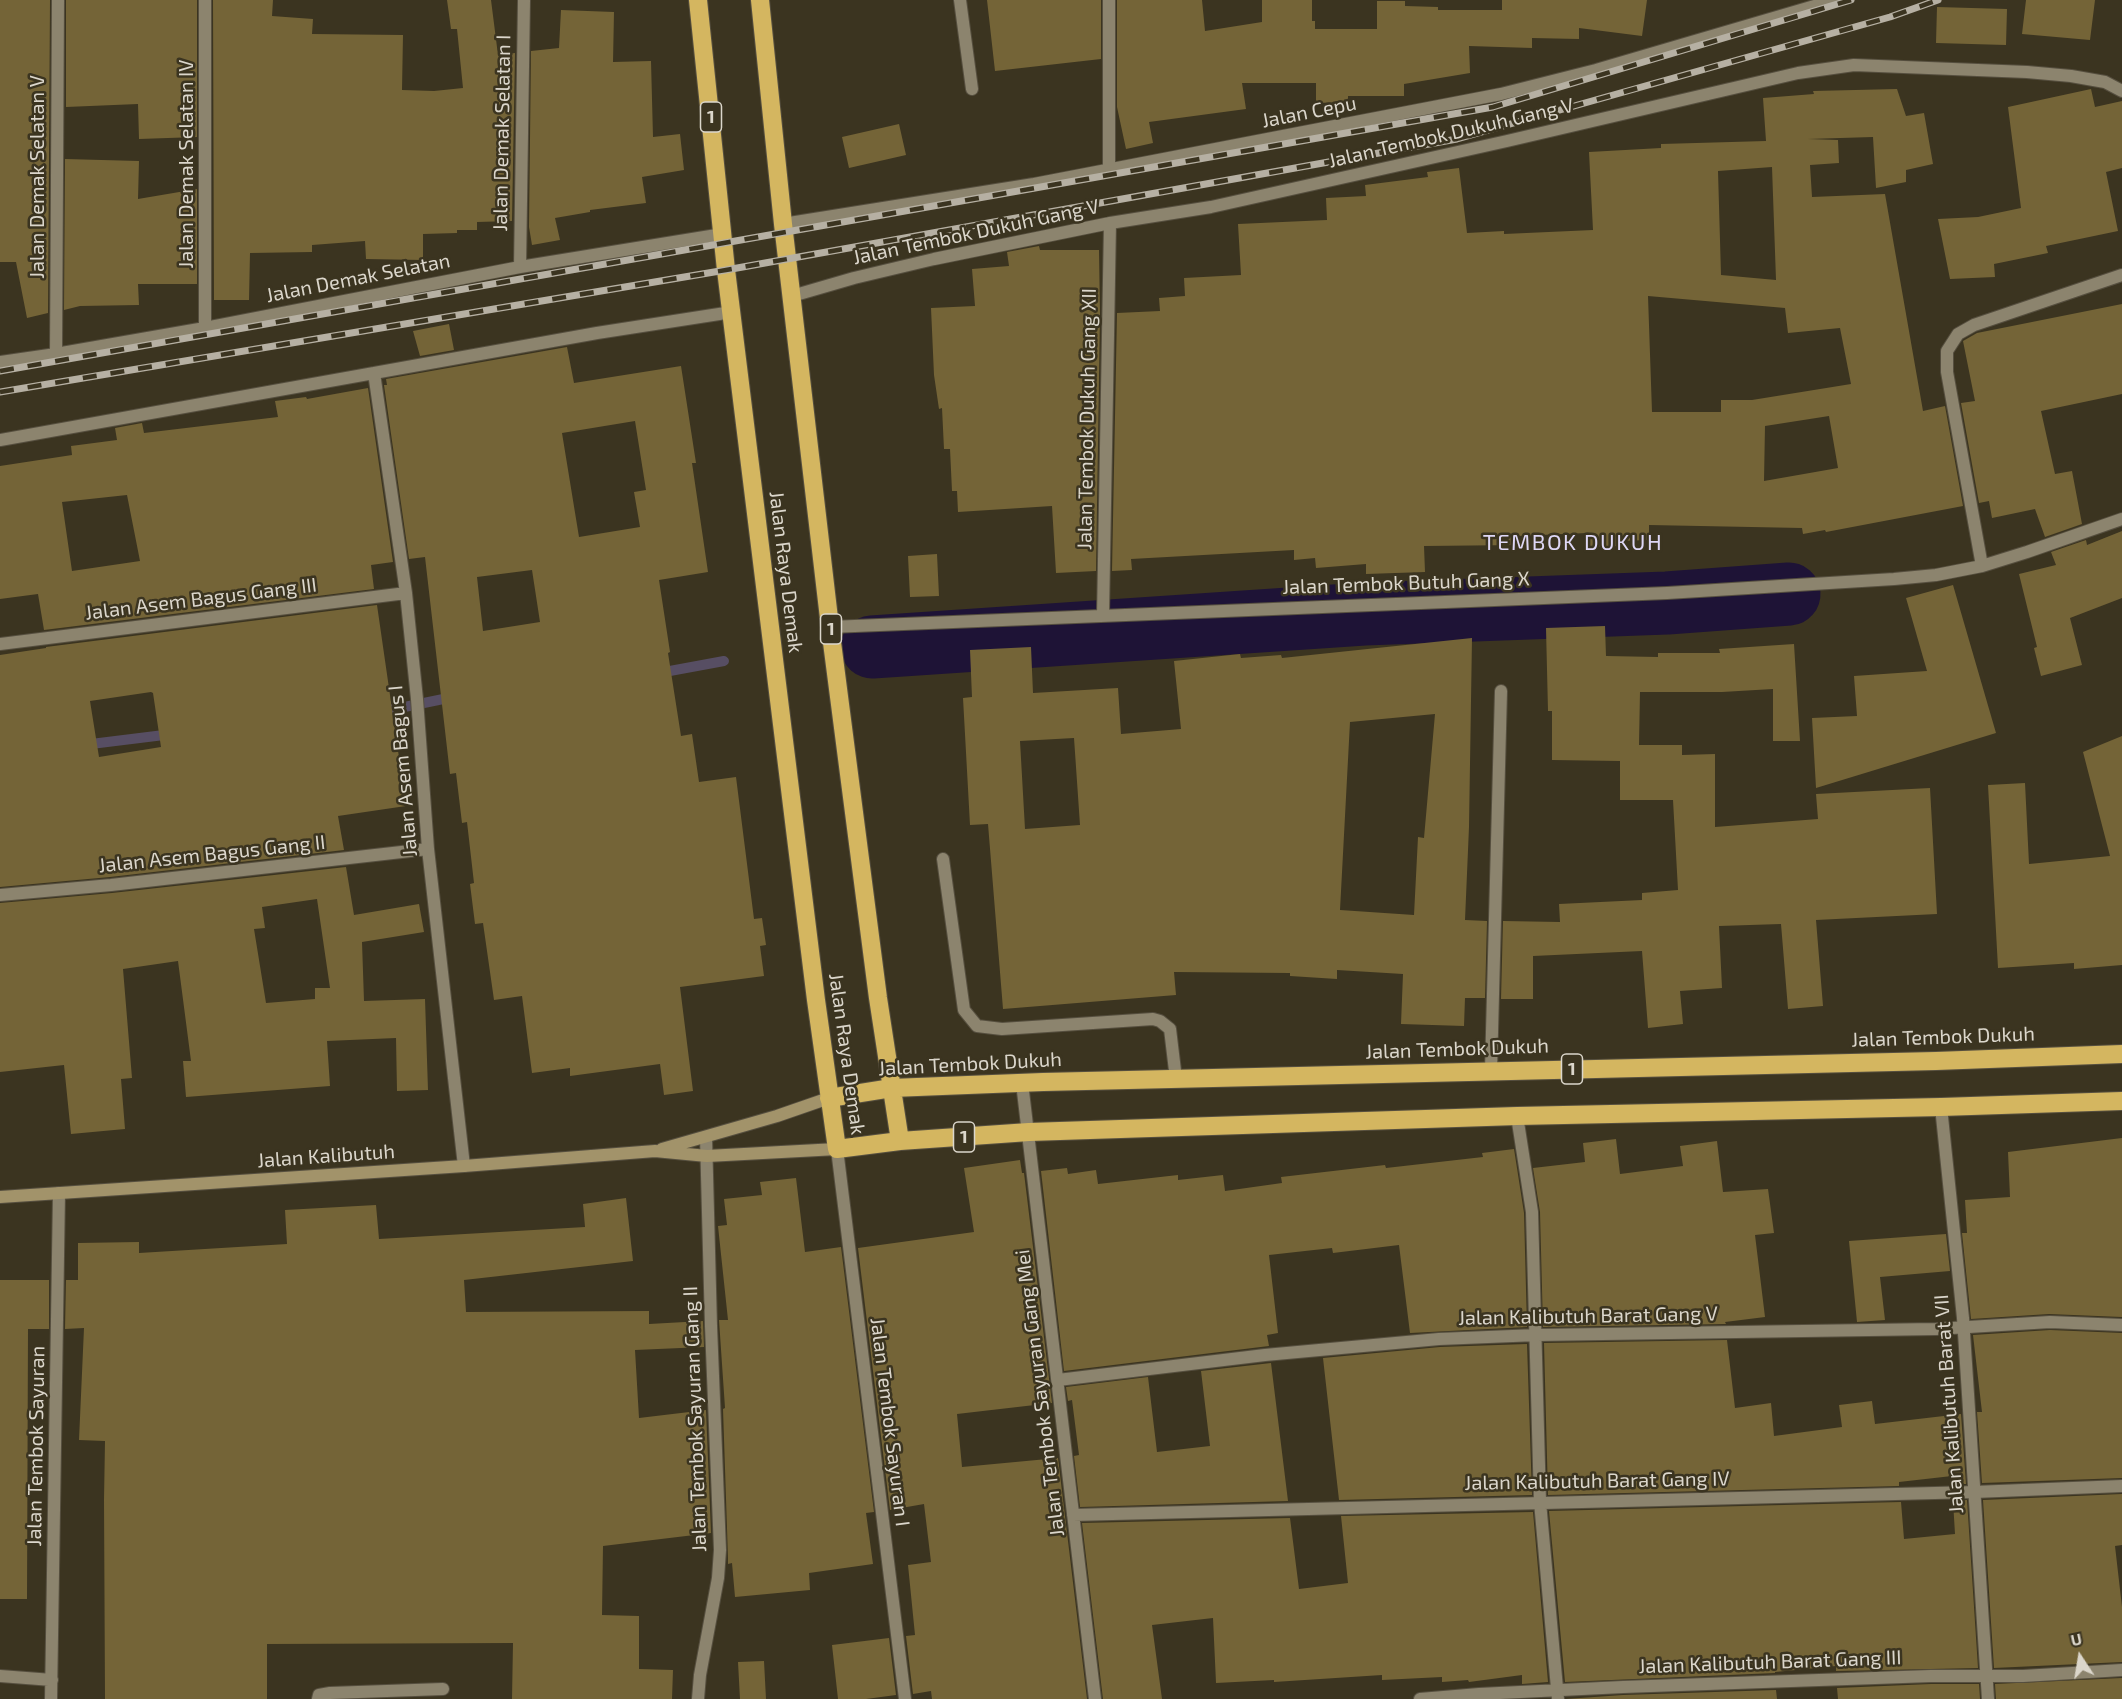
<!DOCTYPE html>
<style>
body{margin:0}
#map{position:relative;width:2122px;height:1699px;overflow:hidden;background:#3b3420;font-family:"Exo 2",sans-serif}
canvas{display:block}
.north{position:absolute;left:2050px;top:1627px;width:60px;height:60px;-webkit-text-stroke:4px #3b3420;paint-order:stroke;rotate:348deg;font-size:16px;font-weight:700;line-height:24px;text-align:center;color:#dbd6cb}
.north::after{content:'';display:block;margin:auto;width:21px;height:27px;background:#dbd6cb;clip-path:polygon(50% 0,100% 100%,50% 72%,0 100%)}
</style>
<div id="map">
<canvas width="2122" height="1699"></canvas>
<div class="north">U</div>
</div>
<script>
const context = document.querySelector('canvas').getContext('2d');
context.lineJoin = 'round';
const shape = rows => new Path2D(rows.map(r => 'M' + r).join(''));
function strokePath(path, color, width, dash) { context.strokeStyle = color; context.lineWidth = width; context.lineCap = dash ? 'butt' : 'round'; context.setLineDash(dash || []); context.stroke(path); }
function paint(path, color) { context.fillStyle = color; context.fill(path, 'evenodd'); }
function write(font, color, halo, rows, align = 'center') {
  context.font = font + ' "Exo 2",sans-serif'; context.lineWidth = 5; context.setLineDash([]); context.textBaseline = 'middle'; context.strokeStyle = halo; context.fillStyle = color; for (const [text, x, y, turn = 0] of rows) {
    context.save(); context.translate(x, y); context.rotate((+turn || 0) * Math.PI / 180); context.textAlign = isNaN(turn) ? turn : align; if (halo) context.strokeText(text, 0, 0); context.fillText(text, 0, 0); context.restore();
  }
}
const stream = shape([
 [659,673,724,661],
 [380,710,385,711,453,697],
 [83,745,172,734]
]);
const river = shape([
 [872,647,1364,614,1667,603,1789,594]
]);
const building = shape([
 [0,0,50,0,48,313,27,318,16,262,0,262],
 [66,0,197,0,197,137,139,139,138,104,66,107],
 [213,0,273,0,272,16,313,19,312,34,403,35,402,90,434,91,463,88,457,29,451,29,447,0,491,0,498,55,515,53,512,221,477,222,477,230,457,230,457,233,423,234,423,260,366,259,365,241,312,245,312,252,250,253,249,300,214,300],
 [987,0,1101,0,1101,59,995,71],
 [1117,0,1202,0,1205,31,1262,22,1262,0,1312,0,1312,21,1315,21,1315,29,1377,29,1377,1,1405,1,1405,6,1438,7,1438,10,1502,10,1502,0,1647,0,1642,36,1579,28,1579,39,1532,38,1532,48,1469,46,1470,73,1404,84,1404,96,1348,96,1348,102,1316,103,1316,83,1242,83,1246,109,1149,122,1153,143,1126,149,1117,107],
 [2026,0,2095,0,2090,40,2022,34],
 [1937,7,2007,9,2006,45,1936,43],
 [561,10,614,12,613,62,651,61,653,137,680,134,684,170,642,177,646,203,590,210,590,212,555,218,560,240,532,245,529,227,531,51,559,48],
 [1897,89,1906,116,1924,113,1933,164,1906,170,1906,182,1876,188,1873,137,1808,139,1838,140,1839,163,1810,165,1812,197,1885,194,1923,411,1945,406,1963,506,1826,532,1825,530,1803,534,1802,528,1649,525,1649,540,1619,541,1619,546,1587,547,1587,533,1518,536,1519,545,1424,546,1425,572,1366,574,1366,564,1316,568,1315,558,1294,560,1294,550,1131,559,1132,570,1112,571,1117,313,1160,311,1159,298,1185,296,1184,278,1241,275,1238,224,1327,220,1326,198,1366,196,1365,185,1428,177,1427,172,1459,168,1467,233,1504,231,1504,234,1593,230,1589,152,1661,148,1661,144,1766,141,1763,98,1814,94,1813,91],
 [1772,167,1776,280,1721,275,1718,171],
 [1648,296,1785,308,1788,333,1840,328,1851,384,1752,400,1721,400,1721,412,1652,412],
 [1829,416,1838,468,1764,481,1765,426],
 [2091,89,2095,107,2122,101,2122,168,2106,172,2118,231,2046,246,2048,253,1994,264,1995,277,1950,279,1938,219,1978,217,2021,208,2008,107],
 [899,124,906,155,849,168,842,137],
 [65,159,139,161,138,199,197,189,197,284,138,284,139,305,80,306,64,310],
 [1039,246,1040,250,1099,250,1100,314,1096,571,1056,573,1052,506,958,512,957,491,952,491,950,449,944,449,942,408,939,409,934,375,931,308,975,306,972,269,1009,266,1007,252],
 [2122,304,2122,394,2041,411,2055,474,2072,471,2082,524,2045,537,2035,509,1992,518,1989,501,1979,503,1961,403,1975,401,1963,341,1977,333],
 [449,324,454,350,420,356,413,331],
 [567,347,574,383,681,366,696,463,692,463,708,572,659,580,670,652,668,653,681,736,692,734,699,782,736,777,754,919,762,918,766,945,760,946,764,976,680,987,693,1091,664,1095,660,1064,570,1076,570,1068,532,1073,522,996,494,1000,483,923,475,924,470,884,474,883,467,822,462,823,456,773,450,774,425,557,409,559,384,385,387,385,386,379],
 [635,421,646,490,634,492,640,527,579,537,562,433],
 [532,570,540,622,483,631,477,577],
 [368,388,393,562,371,565,374,589,44,630,38,594,0,599,0,466,72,455,71,446,117,440,115,428,142,423,144,433,278,417,275,401,306,397,307,399],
 [127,495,140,561,72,571,62,502],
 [2122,531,2122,598,2070,618,2082,665,2041,676,2034,648,2037,647,2019,574,2056,565,2051,552,2086,540,2087,545],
 [937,554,939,596,910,597,908,556],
 [1953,585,1996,733,1816,788,1812,718,1857,716,1854,676,1927,671,1906,598],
 [377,605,406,806,338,816,344,850,110,877,0,887,0,655,46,648,46,647],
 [151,692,153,693,161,747,99,757,90,701],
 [1605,626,1606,656,1658,657,1658,653,1720,653,1719,649,1794,644,1800,741,1773,741,1773,689,1722,692,1640,692,1639,745,1682,745,1682,755,1715,754,1715,827,1818,819,1816,794,1930,788,1937,914,1816,920,1823,1006,1788,1009,1781,924,1719,926,1722,988,1680,991,1683,1024,1648,1028,1642,951,1533,956,1533,999,1501,999,1503,921,1560,922,1559,904,1642,900,1642,893,1678,890,1673,800,1620,800,1620,761,1552,760,1552,711,1548,711,1546,628],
 [1472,638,1469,827,1465,920,1487,921,1485,998,1465,998,1464,1026,1401,1024,1403,974,1337,970,1337,979,1290,976,1290,973,1174,972,1176,995,1003,1009,988,824,970,825,963,698,972,697,970,650,1031,647,1033,693,1118,688,1121,734,1181,729,1174,661,1240,654,1241,658,1281,655,1282,658],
 [1435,714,1424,838,1418,837,1414,915,1340,910,1350,722],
 [1074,738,1080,825,1025,829,1020,741],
 [2122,736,2122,965,2074,969,2074,963,1998,968,1988,785,2025,783,2029,864,2110,856,2083,752],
 [346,867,354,915,419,904,424,932,362,942,364,1001,425,999,428,1090,397,1091,396,1038,327,1041,330,1086,186,1097,183,1061,191,1061,178,961,123,969,132,1078,121,1079,125,1129,71,1134,64,1065,0,1072,0,903,112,893],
 [317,899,330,988,315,988,315,999,266,1003,254,929,265,928,262,907],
 [2122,1138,2122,1317,2049,1314,1971,1319,1962,1233,1967,1233,1965,1200,2010,1197,2008,1152],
 [1616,1139,1620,1174,1683,1166,1680,1146,1717,1141,1723,1192,1768,1189,1774,1233,1755,1235,1765,1317,1725,1322,1726,1324,1543,1327,1540,1212,1533,1168,1585,1162,1583,1143],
 [1514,1149,1524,1213,1527,1327,1410,1333,1399,1245,1333,1253,1332,1248,1269,1255,1278,1333,1267,1335,1269,1346,1064,1371,1041,1171,1067,1168,1068,1174,1096,1170,1098,1184,1178,1175,1178,1180,1223,1175,1225,1191,1282,1183,1281,1177,1385,1165,1386,1168,1483,1157,1482,1153],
 [1020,1160,1022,1173,1024,1173,1052,1403,957,1414,962,1467,1058,1458,1087,1699,932,1699,931,1691,913,1694,906,1636,915,1635,908,1565,931,1562,924,1504,890,1510,858,1248,974,1232,964,1168],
 [796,1178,805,1252,841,1247,874,1512,866,1513,873,1564,809,1573,810,1590,735,1597,732,1563,728,1564,728,1558,723,1409,725,1408,719,1320,728,1320,718,1226,727,1225,724,1199,762,1195,760,1182],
 [626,1198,633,1261,464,1280,466,1312,649,1311,649,1324,703,1321,704,1347,635,1350,639,1418,706,1410,711,1533,603,1546,602,1615,639,1616,639,1669,673,1670,672,1699,512,1699,513,1643,267,1644,267,1699,105,1699,104,1500,105,1441,79,1440,84,1328,65,1329,66,1280,78,1280,78,1243,139,1242,139,1253,287,1244,285,1210,376,1205,379,1239,585,1227,583,1204],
 [1946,1234,1950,1271,1880,1277,1885,1320,1857,1322,1849,1241],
 [0,1280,49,1280,49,1329,28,1329,27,1599,0,1599],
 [2050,1330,2122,1333,2122,1478,1982,1483,1977,1412,1982,1412,1973,1335],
 [1727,1340,1735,1408,1771,1403,1774,1436,1842,1427,1839,1405,1872,1401,1875,1424,1961,1414,1966,1484,1952,1484,1952,1476,1899,1482,1899,1486,1548,1495,1544,1343],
 [1527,1344,1532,1495,1339,1500,1323,1358,1440,1347],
 [1271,1363,1288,1501,1080,1507,1074,1456,1079,1455,1072,1400,1068,1401,1066,1387,1148,1377,1157,1452,1210,1446,1201,1371],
 [2122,1494,2122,1545,2115,1546,2122,1607,2122,1662,1994,1668,1983,1500],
 [1967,1500,1978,1668,1836,1671,1836,1666,1775,1672,1775,1673,1565,1682,1549,1511,1901,1502,1904,1539,1955,1534,1953,1501],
 [1533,1512,1548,1682,1522,1684,1522,1675,1469,1682,1468,1680,1442,1682,1442,1677,1382,1680,1382,1675,1274,1682,1274,1680,1216,1683,1213,1618,1152,1625,1162,1699,1103,1699,1082,1523,1290,1518,1299,1589,1348,1583,1341,1516],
 [889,1638,896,1695,866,1699,838,1699,832,1645],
 [764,1661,766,1699,740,1699,738,1662],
 [2122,1678,2122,1699,1996,1699,1995,1684],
 [1931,1684,1979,1684,1980,1699,1838,1699,1837,1688],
 [1776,1690,1777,1699,1566,1699,1623,1695]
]);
const lane = shape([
 [960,0,972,89],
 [943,859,964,1010,977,1026,1002,1029,1153,1019,1160,1021,1170,1029,1176,1079],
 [1491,1070,1501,691],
 [318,1699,319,1695,330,1693,443,1689]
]);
const street = shape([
 [205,0,205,328],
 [1109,0,1109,170],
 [783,224,1034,184,1501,94,1596,70,1835,0],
 [520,267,524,0],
 [792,296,854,278,934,259,1110,223,1211,207,1507,141,1798,73,1854,65,2027,72,2071,76,2105,82,2122,91],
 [56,354,58,0],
 [0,362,56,354,205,328,520,267,723,234],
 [374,373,406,593,417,699,428,849,464,1166],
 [0,440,597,333,732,312],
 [1982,566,1947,372,1947,351,1958,334,1974,325,2122,275],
 [1103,616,1110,223],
 [830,627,1667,593,1894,579,1936,575,1982,566,2027,552,2122,519],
 [0,644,406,593],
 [0,895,111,885,428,849],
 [1022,1083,1095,1699],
 [1941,1107,1963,1318,1988,1699],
 [1517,1116,1532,1212,1540,1502,1558,1699],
 [837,1149,905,1699],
 [1058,1380,1265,1355,1439,1339,1537,1335,1936,1329,2050,1322,2122,1325],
 [1073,1515,1974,1492,2122,1486],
 [0,1676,52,1680],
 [51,1699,59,1193],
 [698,1699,700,1675,718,1578,720,1550,711,1326,706,1137],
 [1420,1699,1479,1694,1623,1687,1931,1676,2023,1676,2122,1670]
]);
const secondary = shape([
 [662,1149,777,1116,829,1098],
 [0,1197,464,1166,655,1151,707,1156,837,1149]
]);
const highway = shape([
 [698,0,726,270,816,1000,837,1149,900,1141,1029,1132,1517,1116,1941,1107,2122,1101],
 [760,0,783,224,830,627,878,998,900,1141],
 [829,1098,892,1088,1043,1082,1936,1061,2122,1054]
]);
const rail = shape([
 [0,371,1493,107,1851,0],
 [0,392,726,270,1457,139,1890,17,1938,0]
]);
const shields = [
 [711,117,21],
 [831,629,21],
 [1572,1069,21],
 [964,1137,21]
];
const shieldNames = [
 ["1",711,117],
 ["1",831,629],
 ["1",1572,1069],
 ["1",964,1137]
];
const streetNames = [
 ["Jalan Cepu",1309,112,-11],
 ["Jalan Demak Selatan I",502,133,-89],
 ["Jalan Tembok Dukuh Gang V",1451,133,-13],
 ["Jalan Demak Selatan IV",186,164,-90],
 ["Jalan Demak Selatan V",37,177,-90],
 ["Jalan Tembok Dukuh Gang V",976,232,-12],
 ["Jalan Demak Selatan",358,278,-11],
 ["Jalan Tembok Dukuh Gang XII",1087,419,-89],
 ["Jalan Raya Demak",786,572,83],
 ["Jalan Tembok Butuh Gang X",1406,583,-2],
 ["Jalan Asem Bagus Gang III",201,599,-7],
 ["Jalan Asem Bagus I",403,771,-95],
 ["Jalan Asem Bagus Gang II",212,854,-6],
 ["Jalan Tembok Dukuh",1943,1037,-2],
 ["Jalan Tembok Dukuh",1457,1049,-2],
 ["Jalan Raya Demak",847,1054,82],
 ["Jalan Tembok Dukuh",970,1064,-3],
 ["Jalan Kalibutuh",326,1156,-4],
 ["Jalan Kalibutuh Barat Gang V",1588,1316,-1],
 ["Jalan Tembok Sayuran Gang Mei",1040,1393,-97],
 ["Jalan Kalibutuh Barat VII",1949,1404,-94],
 ["Jalan Tembok Sayuran Gang II",695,1419,-92],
 ["Jalan Tembok Sayuran I",890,1422,83],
 ["Jalan Tembok Sayuran",36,1446,-89],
 ["Jalan Kalibutuh Barat Gang IV",1597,1481,-1],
 ["Jalan Kalibutuh Barat Gang III",1770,1662,-2]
];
const quarterNames = [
 ["TEMBOK DUKUH",1573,543]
];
strokePath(stream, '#574e63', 10);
strokePath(river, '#1e1336', 63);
paint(building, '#746437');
strokePath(lane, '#564f3f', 14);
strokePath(street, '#564f3f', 14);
strokePath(secondary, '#564f3f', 14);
strokePath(highway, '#564f3f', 20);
strokePath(lane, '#8c846e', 12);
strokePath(street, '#8c846e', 12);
strokePath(secondary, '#a2936a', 12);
strokePath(highway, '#d4b660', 18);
strokePath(rail, '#b6b0a3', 7);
strokePath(rail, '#3b3420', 4.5, [14]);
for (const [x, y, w] of shields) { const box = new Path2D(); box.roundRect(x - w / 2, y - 15, w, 30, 4.5); context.fillStyle = '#3b3420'; context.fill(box); strokePath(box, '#dbd6cb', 1.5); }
write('bold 18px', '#dbd6cb', null, shieldNames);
write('20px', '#dbd6cb', '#3b3420', streetNames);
context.letterSpacing = '1.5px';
write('22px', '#ded7f5', '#3b3420', quarterNames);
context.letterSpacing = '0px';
</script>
